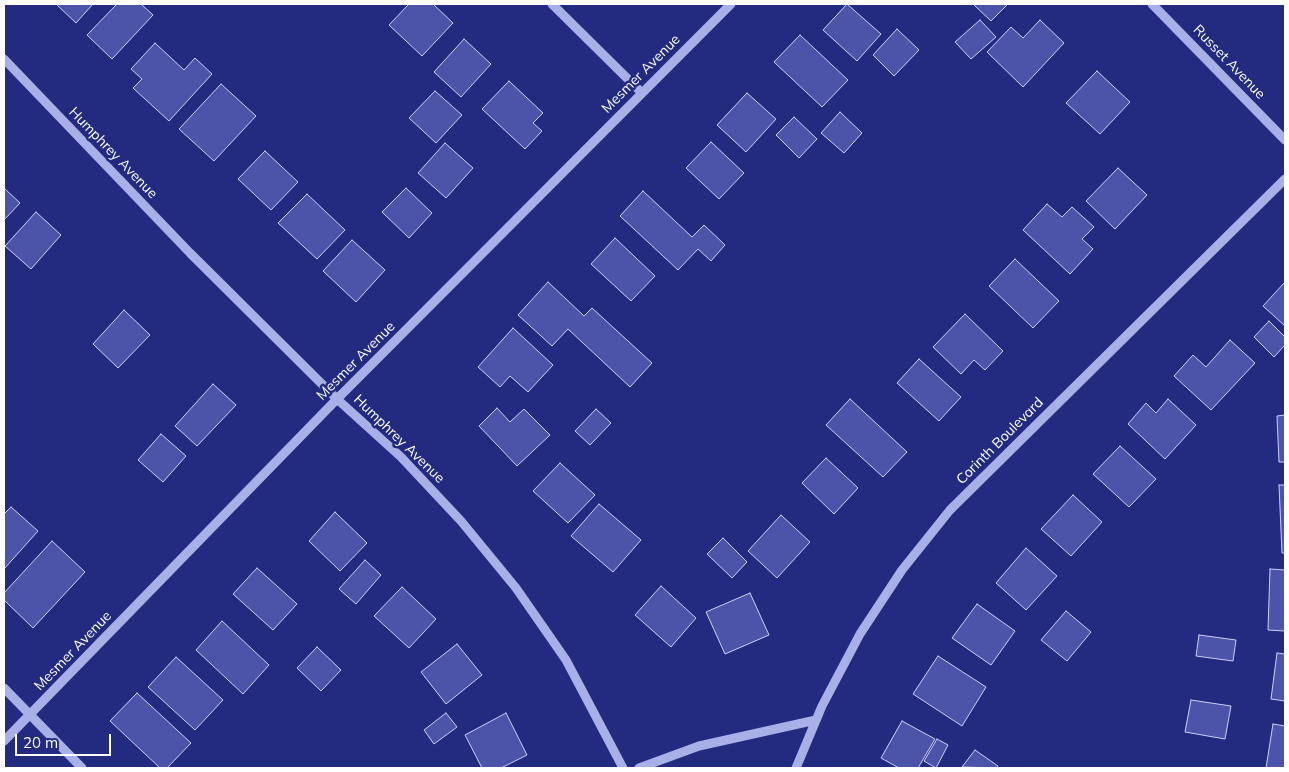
<!DOCTYPE html>
<style>
body{margin:0}
#map{position:relative;width:1289px;height:772px;overflow:hidden;background:#232b80;font-family:Mulish,sans-serif}
canvas{display:block}
.frame{position:absolute;inset:0;border:5px solid #fff;pointer-events:none}
.scale{position:absolute;left:15px;top:734px;width:96px;height:22px;box-sizing:border-box;border:2px solid #fff;border-top:0;padding-left:6px;font-size:15px;line-height:18px;white-space:nowrap;color:#fff;-webkit-text-stroke:4px #232b80;paint-order:stroke}
</style>
<div id="map">
<canvas width="1289" height="772"></canvas>
<div class="frame"></div>
<div class="scale">20 m</div>
</div>
<script>
const context = document.querySelector('canvas').getContext('2d');
context.lineJoin = 'round';
function paint(path, color) { context.fillStyle = color; context.fill(path, 'evenodd'); }
const shape = rows => new Path2D(rows.map(r => 'M' + r).join(''));
function strokePath(path, color, width, dash) { context.strokeStyle = color; context.lineWidth = width; context.lineCap = dash ? 'butt' : 'round'; context.setLineDash(dash || []); context.stroke(path); }
function write(font, color, halo, rows, align = 'center') {
  context.font = font + ' Mulish,sans-serif'; context.lineWidth = 5; context.setLineDash([]); context.textBaseline = 'middle'; context.strokeStyle = halo; context.fillStyle = color; for (const [text, x, y, turn = 0] of rows) {
    context.save(); context.translate(x, y); context.rotate((+turn || 0) * Math.PI / 180); context.textAlign = isNaN(turn) ? turn : align; if (halo) context.strokeText(text, 0, 0); context.fillText(text, 0, 0); context.restore();
  }
}
const building = shape([
 [56,4,93,4,76,23,56,4],
 [117,4,141,4,153,15,112,59,87,35,117,4],
 [409,4,433,4,453,23,422,56,389,25,409,4],
 [847,4,881,34,857,61,823,30,847,4],
 [973,4,1008,4,991,21,973,4],
 [980,20,996,37,971,59,955,42,980,20],
 [1040,20,1064,43,1023,87,987,52,1011,27,1023,38,1040,20],
 [897,29,919,50,894,76,873,55,897,29],
 [800,35,848,80,822,107,774,62,800,35],
 [464,39,491,64,461,97,434,72,464,39],
 [155,43,184,70,195,58,212,74,169,121,133,88,142,79,131,69,155,43],
 [1097,71,1130,102,1100,134,1066,103,1097,71],
 [509,81,543,113,533,123,542,131,525,149,482,109,509,81],
 [221,84,256,116,214,161,179,129,221,84],
 [435,91,462,115,436,143,409,118,435,91],
 [747,93,776,119,746,152,717,125,747,93],
 [840,112,862,133,844,153,821,133,840,112],
 [794,117,817,139,799,158,776,135,794,117],
 [711,142,744,173,719,199,686,168,711,142],
 [445,143,473,168,446,198,418,173,445,143],
 [265,151,298,182,271,210,238,179,265,151],
 [1118,168,1147,195,1115,229,1086,201,1118,168],
 [4,188,20,203,4,220,4,188],
 [406,188,432,213,409,238,382,212,406,188],
 [643,191,692,237,704,225,725,245,711,261,698,249,678,270,620,216,643,191],
 [307,194,345,230,317,259,278,223,307,194],
 [1047,204,1062,217,1072,207,1094,227,1082,239,1093,249,1070,274,1023,230,1047,204],
 [36,212,61,235,31,269,5,246,36,212],
 [615,238,655,276,631,301,591,264,615,238],
 [352,240,385,270,356,302,323,271,352,240],
 [1015,259,1059,301,1033,328,989,286,1015,259],
 [548,282,584,316,592,308,652,363,630,387,568,329,552,346,518,315,548,282],
 [1285,282,1285,326,1263,306,1285,282],
 [124,310,150,335,118,368,93,344,124,310],
 [965,314,1003,351,985,370,974,360,961,374,933,347,965,314],
 [1269,321,1285,337,1285,345,1274,357,1254,337,1269,321],
 [513,328,553,365,528,392,510,376,500,387,478,367,513,328],
 [1230,340,1255,363,1211,410,1174,376,1193,355,1206,367,1230,340],
 [919,359,961,397,939,421,897,383,919,359],
 [213,384,236,405,197,446,175,426,213,384],
 [850,399,907,452,883,477,826,425,850,399],
 [1168,399,1196,425,1165,459,1128,424,1146,403,1156,413,1168,399],
 [497,408,510,422,524,409,550,435,517,466,479,426,497,408],
 [596,409,611,423,590,445,575,431,596,409],
 [1285,415,1285,462,1279,462,1277,416,1285,415],
 [161,434,186,456,163,482,138,460,161,434],
 [1120,446,1156,479,1129,507,1093,474,1120,446],
 [826,458,858,488,834,514,802,483,826,458],
 [560,463,595,495,568,523,533,491,560,463],
 [1279,485,1285,485,1285,553,1282,553,1279,485],
 [1073,495,1102,522,1071,556,1041,529,1073,495],
 [599,504,641,540,613,572,571,536,599,504],
 [11,507,38,531,4,569,4,514,11,507],
 [335,512,367,543,340,571,309,541,335,512],
 [781,515,810,542,777,578,748,551,781,515],
 [723,538,747,562,732,578,707,554,723,538],
 [52,541,85,572,33,628,4,600,4,593,52,541],
 [1026,548,1057,576,1026,610,996,583,1026,548],
 [365,560,381,575,356,604,339,589,365,560],
 [257,568,297,604,273,630,233,594,257,568],
 [1270,569,1285,570,1285,631,1268,630,1270,569],
 [661,586,696,618,671,647,635,615,661,586],
 [402,587,436,619,409,648,374,616,402,587],
 [750,593,769,635,725,654,706,612,750,593],
 [977,604,1015,631,991,665,952,638,977,604],
 [1066,611,1091,632,1067,661,1041,640,1066,611],
 [222,621,269,665,243,694,196,650,222,621],
 [1199,635,1236,640,1233,661,1196,656,1199,635],
 [457,644,482,675,446,704,421,672,457,644],
 [317,647,341,670,321,691,297,668,317,647],
 [1277,653,1285,654,1285,701,1271,699,1277,653],
 [938,656,986,687,962,726,913,694,938,656],
 [176,657,223,700,195,730,148,687,176,657],
 [137,693,191,743,167,768,160,768,110,721,137,693],
 [1191,700,1231,706,1225,739,1185,732,1191,700],
 [446,713,457,727,434,744,424,730,446,713],
 [506,713,527,755,501,768,482,768,465,735,506,713],
 [902,721,935,739,918,768,899,768,881,758,902,721],
 [1273,724,1285,726,1285,768,1266,768,1273,724],
 [937,739,948,745,936,768,924,761,937,739],
 [975,750,998,766,997,768,962,767,975,750]
]);
const minor = shape([
 [552,4,642,93],
 [1152,4,1285,140],
 [4,59,190,253,337,399,401,457,461,521,516,588,566,660,623,768],
 [4,688,82,768],
 [4,741,337,399,731,4],
 [639,768,699,746,816,720],
 [796,768,822,706,860,634,902,570,950,510,1285,179]
]);
const streetNames = [
 ["Russet Avenue",1229,62,46],
 ["Mesmer Avenue",641,74,-45],
 ["Humphrey Avenue",113,153,46],
 ["Mesmer Avenue",356,361,-45],
 ["Humphrey Avenue",399,439,44],
 ["Corinth Boulevard",1000,441,-45],
 ["Mesmer Avenue",73,651,-46]
];
paint(building, '#4b54a9');
strokePath(building, '#cdd1f5', 1);
strokePath(minor, '#a9afe7', 9);
write('14px', '#fff', '#232b80', streetNames);
</script>
